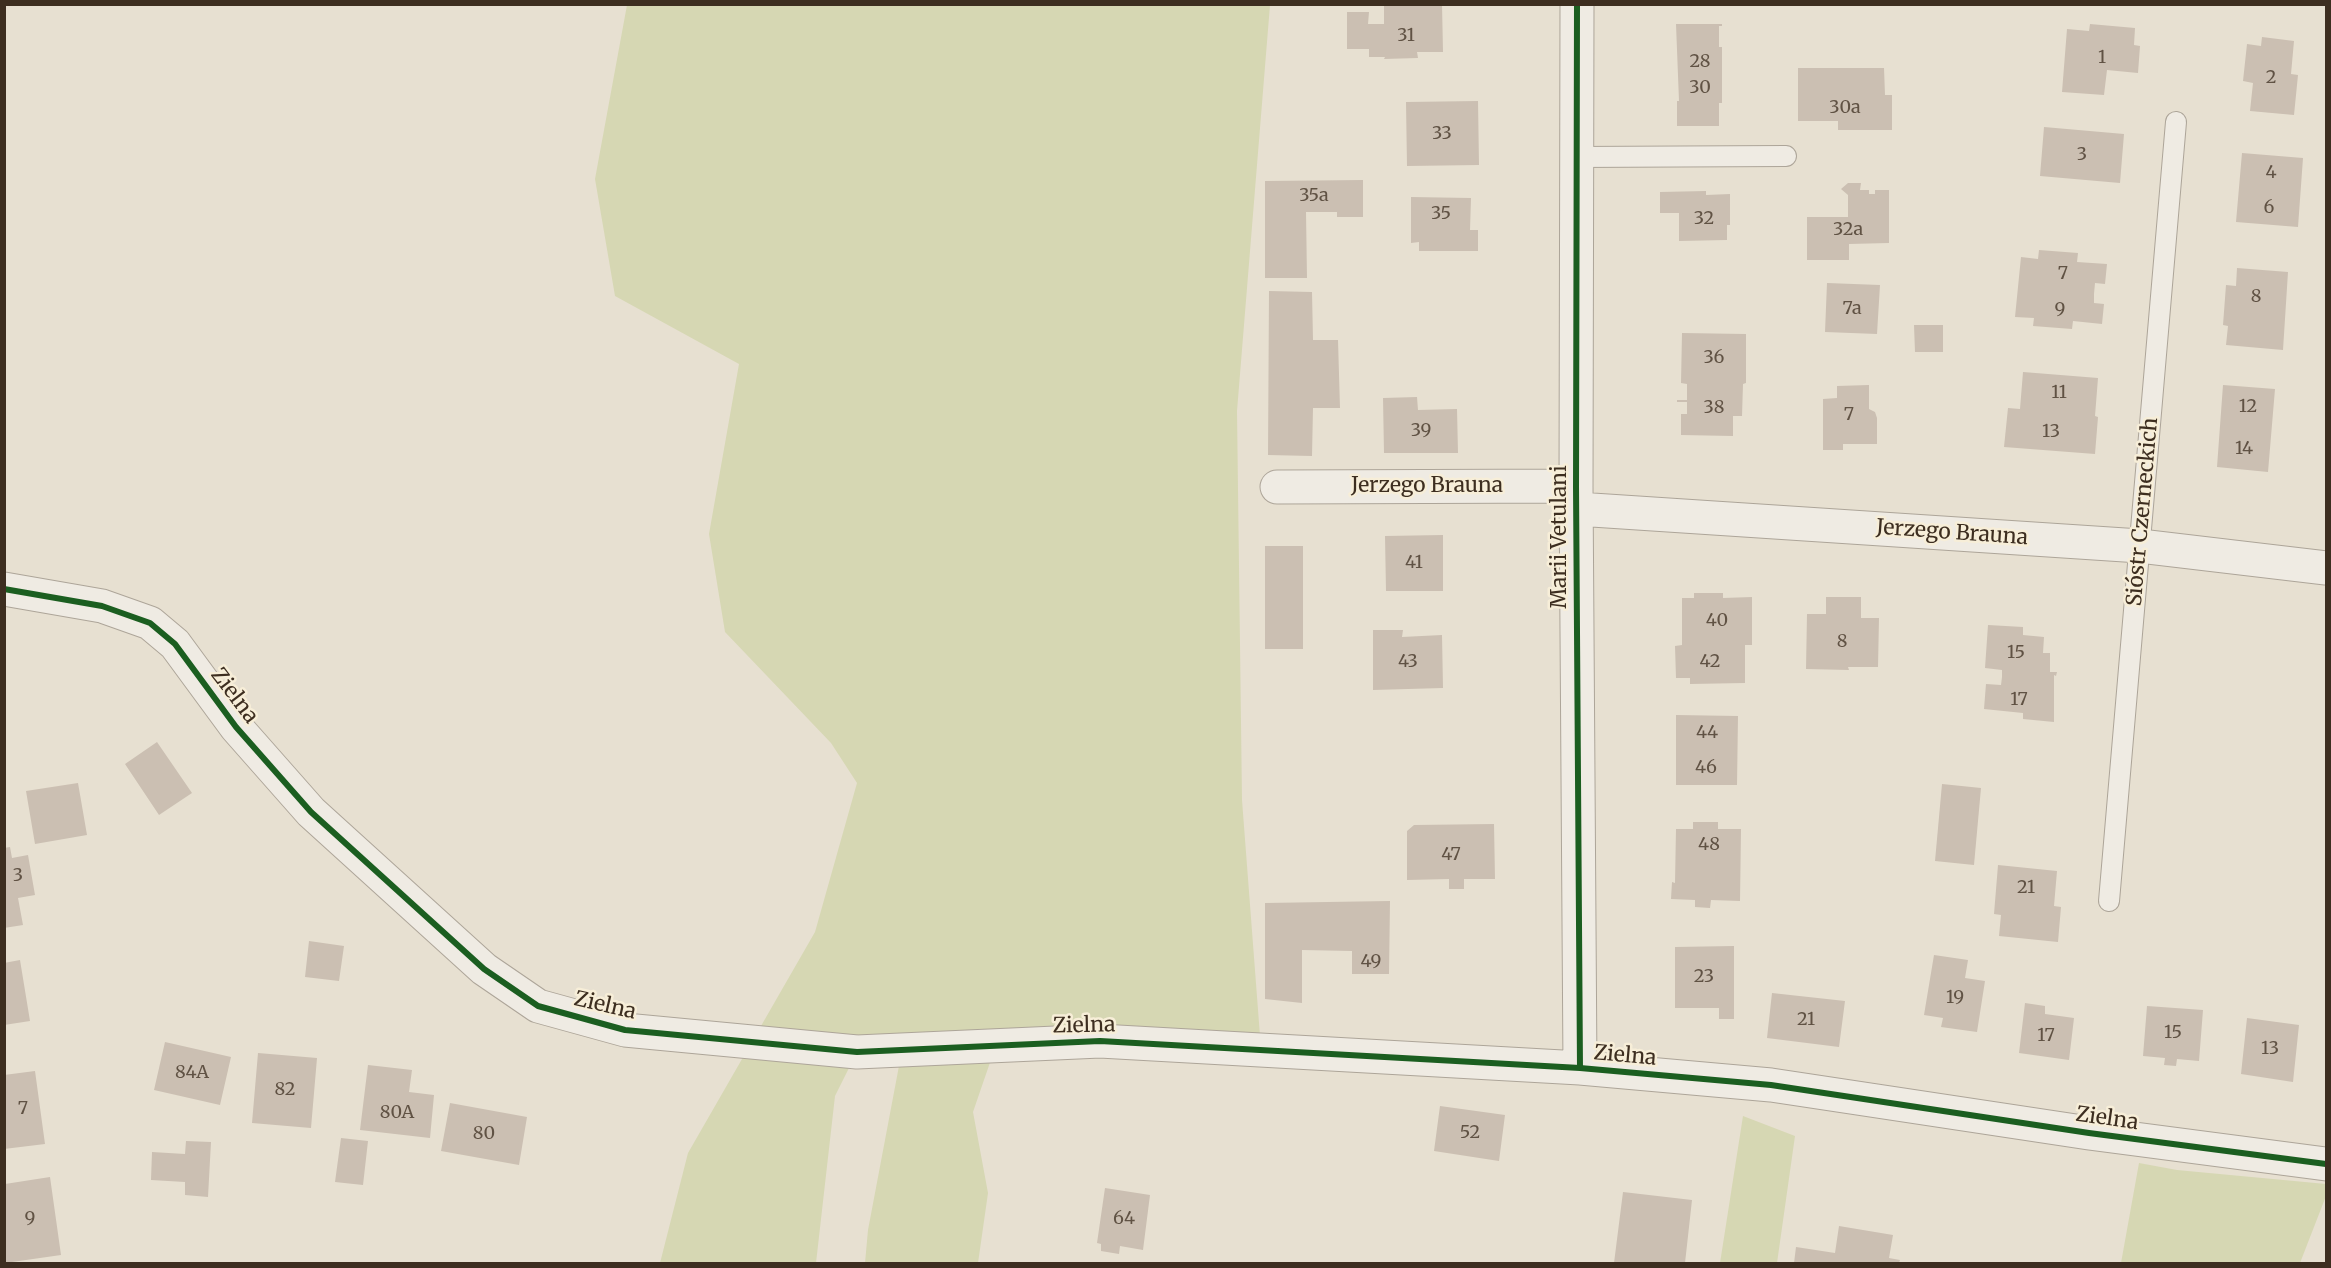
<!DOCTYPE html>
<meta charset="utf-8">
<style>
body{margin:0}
#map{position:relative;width:2331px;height:1268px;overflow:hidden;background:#e7e0d1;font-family:Merriweather,serif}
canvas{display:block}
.frame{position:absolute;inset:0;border:6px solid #3d2e20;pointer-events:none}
</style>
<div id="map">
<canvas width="2331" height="1268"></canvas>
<div class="frame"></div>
</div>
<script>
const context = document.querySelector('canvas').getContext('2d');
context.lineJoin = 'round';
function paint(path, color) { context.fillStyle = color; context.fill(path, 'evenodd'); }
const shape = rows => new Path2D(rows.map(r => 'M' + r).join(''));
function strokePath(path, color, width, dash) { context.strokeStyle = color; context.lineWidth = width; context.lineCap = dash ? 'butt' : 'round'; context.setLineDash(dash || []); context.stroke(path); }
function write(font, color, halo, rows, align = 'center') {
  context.font = font + ' Merriweather,serif'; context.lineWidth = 5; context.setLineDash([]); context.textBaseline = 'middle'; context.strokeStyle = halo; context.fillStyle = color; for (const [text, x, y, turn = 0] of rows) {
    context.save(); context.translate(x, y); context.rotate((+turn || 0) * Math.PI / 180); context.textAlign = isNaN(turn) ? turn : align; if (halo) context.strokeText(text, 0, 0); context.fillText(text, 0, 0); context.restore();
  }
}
const green = shape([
 [627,5,1270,5,1237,411,1242,800,1261,1049,996,1045,973,1112,988,1193,978,1263,865,1263,868,1230,902,1050,857,1052,835,1096,816,1263,660,1263,688,1153,815,932,857,783,831,743,725,632,709,534,739,364,615,296,595,179],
 [1743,1116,1795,1136,1777,1263,1720,1263],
 [2139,1163,2177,1170,2326,1184,2326,1196,2300,1263,2121,1263]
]);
const building = shape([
 [1442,4,1443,52,1417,52,1418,58,1384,59,1385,57,1369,57,1369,49,1347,49,1347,12,1369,12,1368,24,1384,24,1384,5],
 [1676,24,1722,24,1722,26,1719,26,1719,47,1722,47,1722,103,1719,103,1719,126,1677,126,1677,101,1679,101],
 [2090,24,2135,28,2134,45,2140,46,2138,73,2107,70,2104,95,2062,92,2067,29,2089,31],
 [2262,37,2294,41,2291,74,2298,75,2294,115,2250,111,2253,83,2243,81,2247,44,2261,46],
 [1798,68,1884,68,1885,95,1892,95,1892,130,1838,130,1838,121,1798,121],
 [1478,101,1479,165,1407,166,1406,102],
 [2044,127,2124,134,2120,183,2040,176],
 [2242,153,2303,158,2298,227,2236,222],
 [1363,180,1363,217,1337,217,1337,212,1306,212,1307,278,1265,278,1265,181],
 [1848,183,1861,183,1860,190,1869,190,1869,194,1875,194,1875,190,1889,190,1889,243,1849,244,1849,260,1807,260,1807,217,1848,217,1848,195,1841,189],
 [1706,191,1706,195,1730,194,1730,225,1727,225,1727,240,1679,241,1679,213,1660,213,1660,192],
 [1411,197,1471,198,1470,230,1478,230,1478,251,1419,251,1419,242,1411,243],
 [2039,250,2078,253,2077,262,2107,264,2105,284,2095,283,2094,294,2094,303,2104,304,2102,324,2073,321,2072,329,2033,326,2034,318,2015,317,2021,257,2038,259],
 [2237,268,2288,272,2283,350,2226,345,2228,326,2223,325,2226,285,2236,286],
 [1827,283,1880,285,1877,334,1825,332],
 [1269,291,1312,292,1313,340,1338,340,1340,408,1313,408,1312,456,1268,455],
 [1914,325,1943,325,1943,352,1915,352],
 [1682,333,1746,334,1746,383,1743,384,1742,416,1733,416,1733,436,1681,435,1681,414,1687,414,1687,402,1677,402,1677,400,1687,400,1687,384,1681,383],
 [2023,372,2098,378,2095,416,2098,417,2095,454,2004,447,2008,408,2020,409],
 [1869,385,1869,409,1875,412,1877,418,1877,444,1843,444,1843,450,1823,450,1823,399,1837,398,1837,386],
 [2223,385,2275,389,2268,472,2217,467],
 [1417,397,1418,410,1457,409,1458,453,1384,453,1383,398],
 [1443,535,1443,591,1386,591,1385,536],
 [1265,546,1303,546,1303,649,1265,649],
 [1694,593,1723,593,1723,598,1752,597,1752,645,1745,645,1745,683,1690,684,1690,678,1676,678,1675,646,1682,645,1682,598,1694,598],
 [1826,597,1861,597,1861,618,1879,618,1878,667,1848,667,1849,670,1806,669,1807,614,1826,614],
 [1988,625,2023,627,2023,635,2044,637,2043,653,2050,653,2050,672,2057,672,2056,676,2054,675,2054,722,2023,719,2023,713,1984,709,1986,684,2001,685,2002,677,2002,670,1985,668],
 [1373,630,1403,630,1402,637,1442,635,1443,688,1373,690],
 [1676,715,1738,716,1737,785,1676,785],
 [157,742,192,793,159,815,125,764],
 [78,783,87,835,35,844,26,791],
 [1942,784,1981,788,1974,865,1935,861],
 [1693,822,1718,822,1718,829,1741,829,1740,901,1711,900,1710,908,1695,907,1695,900,1671,899,1672,882,1675,883,1676,829,1693,829],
 [1494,824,1495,879,1464,879,1464,889,1449,889,1449,879,1407,880,1407,831,1414,825],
 [10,847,12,858,28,855,35,895,18,898,23,925,4,928,4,848],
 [1998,865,2057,871,2054,906,2061,907,2058,942,1999,936,2001,915,1994,914],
 [1390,901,1389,974,1352,974,1352,951,1302,950,1302,1003,1265,999,1265,903],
 [309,941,344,946,339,981,305,977],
 [1734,946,1734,1019,1719,1019,1719,1008,1675,1008,1675,947],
 [1934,955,1968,960,1965,978,1985,981,1977,1032,1941,1027,1943,1018,1924,1015],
 [20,960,30,1021,4,1025,4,963],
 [1772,993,1845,1001,1839,1047,1767,1038],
 [2025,1003,2045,1006,2045,1014,2074,1018,2069,1060,2019,1053],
 [2147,1006,2203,1010,2199,1061,2177,1059,2176,1066,2164,1065,2165,1058,2143,1056],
 [2247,1018,2299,1025,2293,1082,2241,1074],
 [165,1042,231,1057,220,1105,154,1090],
 [258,1053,317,1058,311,1128,252,1123],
 [368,1065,412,1070,409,1092,434,1095,430,1138,360,1130],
 [35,1071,45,1144,4,1149,4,1075],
 [450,1103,527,1117,519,1165,441,1151],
 [1440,1106,1505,1115,1499,1161,1434,1151],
 [341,1138,368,1141,363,1185,335,1182],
 [186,1141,211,1142,208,1197,185,1195,185,1182,151,1180,152,1152,185,1154],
 [50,1177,61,1255,5,1263,5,1184],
 [1105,1188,1150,1195,1143,1250,1120,1246,1119,1254,1101,1251,1101,1244,1097,1243],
 [1623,1192,1692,1200,1685,1263,1614,1263],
 [1839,1226,1893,1235,1889,1258,1900,1260,1899,1263,1794,1263,1796,1247,1835,1253]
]);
const lane = shape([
 [1576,157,1786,156],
 [2109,901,2176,122]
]);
const street = shape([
 [1577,4,1576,486,1580,1068],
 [1277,487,1576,486],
 [1577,509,2140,546,2326,568],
 [4,589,102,606,150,623,175,644,236,727,311,812,484,969,538,1006,625,1030,857,1052,1100,1041,1580,1068,1771,1085,2089,1133,2326,1164]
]);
const cycleway = shape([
 [1577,4,1576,486,1580,1068],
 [4,589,102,606,150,623,175,644,236,727,311,812,484,969,538,1006,625,1030,857,1052,1100,1041,1580,1068,1771,1085,2089,1133,2326,1164]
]);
const numberNames = [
 ["31",1406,36],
 ["1",2102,58],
 ["28",1700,62],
 ["2",2271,78],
 ["30",1700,88],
 ["30a",1845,108],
 ["33",1442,134],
 ["3",2082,155],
 ["4",2271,173],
 ["35a",1314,196],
 ["6",2269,208],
 ["35",1441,214],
 ["32",1704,219],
 ["32a",1848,230],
 ["7",2063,274],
 ["8",2256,297],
 ["7a",1852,309],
 ["9",2060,310],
 ["36",1714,358],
 ["11",2059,393],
 ["12",2248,407],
 ["38",1714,408],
 ["7",1849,415],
 ["39",1421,431],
 ["13",2051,432],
 ["14",2244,449],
 ["41",1414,563],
 ["40",1717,621],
 ["8",1842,642],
 ["15",2016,653],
 ["43",1408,662],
 ["42",1710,662],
 ["17",2019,700],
 ["44",1707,733],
 ["46",1706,768],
 ["48",1709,845],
 ["47",1451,855],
 ["3",18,876],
 ["21",2026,888],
 ["49",1371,962],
 ["23",1704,977],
 ["19",1955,998],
 ["21",1806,1020],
 ["15",2173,1033],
 ["17",2046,1036],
 ["13",2270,1049],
 ["84A",192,1073],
 ["82",285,1090],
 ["7",23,1109],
 ["80A",397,1113],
 ["52",1470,1133],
 ["80",484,1134],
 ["9",30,1219],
 ["64",1124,1219]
];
const streetNames = [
 ["Jerzego Brauna",1427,486],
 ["Sióstr Czerneckich",2143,512,-85],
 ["Jerzego Brauna",1952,533,4],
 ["Marii Vetulani",1560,537,-90],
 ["Zielna",234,696,53],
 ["Zielna",605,1006,13],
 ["Zielna",1084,1026,-1],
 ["Zielna",1625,1056,5],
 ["Zielna",2107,1119,8]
];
paint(green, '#d6d7b3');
paint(building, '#cbbfb2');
strokePath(lane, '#ada599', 22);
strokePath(street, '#ada599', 35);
strokePath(lane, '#efebe3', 20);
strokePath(street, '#efebe3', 33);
strokePath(cycleway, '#1b5e20', 6);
write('18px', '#605244', null, numberNames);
write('21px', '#3d2e20', '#f7eed8', streetNames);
</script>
